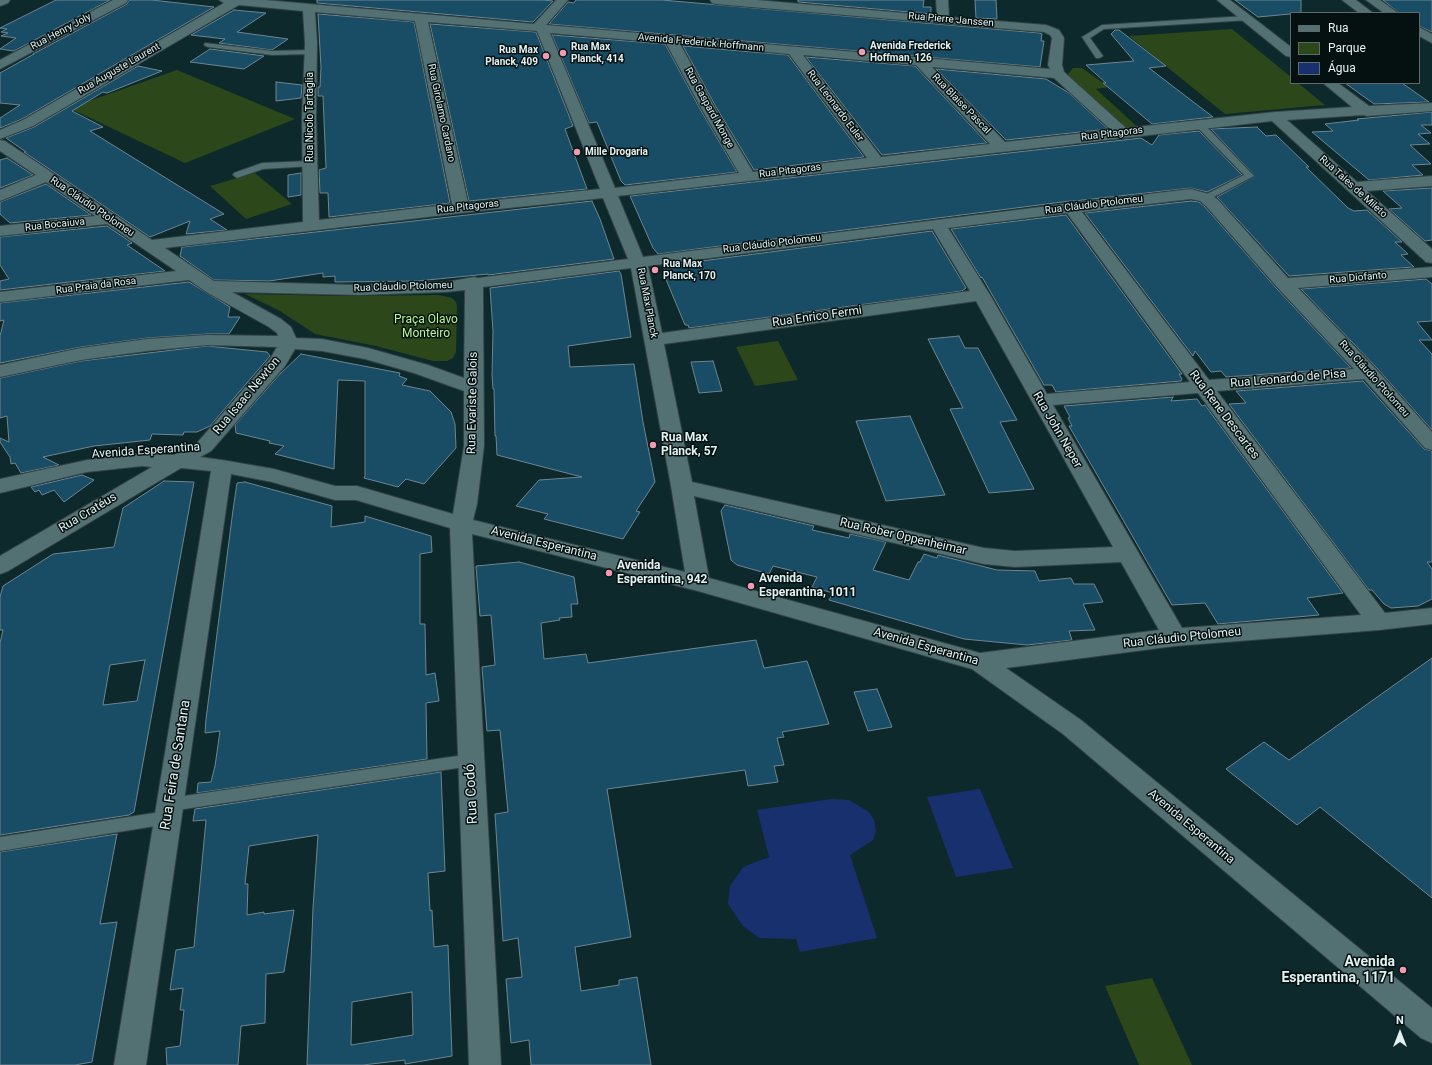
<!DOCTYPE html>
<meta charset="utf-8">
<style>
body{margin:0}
#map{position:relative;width:1432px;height:1065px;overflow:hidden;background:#0d292b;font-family:Roboto,sans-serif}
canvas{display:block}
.legend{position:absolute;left:1290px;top:12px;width:130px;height:72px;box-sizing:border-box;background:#051010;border:1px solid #5d6a6a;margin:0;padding:5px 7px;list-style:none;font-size:12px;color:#e2f1f2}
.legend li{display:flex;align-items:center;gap:8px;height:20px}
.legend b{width:20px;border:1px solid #5d6a6a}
.north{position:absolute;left:1380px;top:1013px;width:40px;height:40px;-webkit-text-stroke:3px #051010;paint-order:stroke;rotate:0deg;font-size:11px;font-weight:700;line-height:16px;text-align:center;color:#e2f1f2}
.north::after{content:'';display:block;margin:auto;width:14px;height:18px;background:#e2f1f2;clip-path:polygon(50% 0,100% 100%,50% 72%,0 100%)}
</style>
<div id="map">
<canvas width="1432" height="1065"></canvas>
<ul class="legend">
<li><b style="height:5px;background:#537072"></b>Rua</li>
<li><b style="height:11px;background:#2c471a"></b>Parque</li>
<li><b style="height:11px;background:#19306f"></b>Água</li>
</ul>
<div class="north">N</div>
</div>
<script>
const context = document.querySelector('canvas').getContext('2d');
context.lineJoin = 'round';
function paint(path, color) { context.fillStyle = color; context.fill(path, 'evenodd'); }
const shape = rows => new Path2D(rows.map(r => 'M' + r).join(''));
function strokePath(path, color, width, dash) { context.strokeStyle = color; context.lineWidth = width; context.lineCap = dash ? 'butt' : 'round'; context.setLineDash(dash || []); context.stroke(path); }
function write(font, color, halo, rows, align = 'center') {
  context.font = font + ' Roboto,sans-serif'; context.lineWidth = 3; context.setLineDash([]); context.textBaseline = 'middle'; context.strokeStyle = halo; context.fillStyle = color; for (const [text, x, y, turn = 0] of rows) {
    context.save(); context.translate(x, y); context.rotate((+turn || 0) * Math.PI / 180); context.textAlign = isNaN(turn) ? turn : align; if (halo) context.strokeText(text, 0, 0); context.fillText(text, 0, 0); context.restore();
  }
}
const green = shape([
 [1232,29,1291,77,1291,83,1298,83,1325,105,1225,114,1129,36],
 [1073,68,1082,68,1109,87,1096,89,1142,131,1123,133,1063,80],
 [177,70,295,119,185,163,69,108],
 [255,173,292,204,246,219,210,186],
 [245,294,344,296,439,295,452,298,456,302,457,306,456,352,453,358,447,361,433,361,376,346,315,334,280,311],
 [778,341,798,380,755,386,736,347],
 [1152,978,1192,1065,1139,1065,1105,986]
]);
const water = shape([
 [980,789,1013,868,956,877,927,797],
 [831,799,849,800,869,812,874,820,876,831,873,840,850,855,877,938,800,952,796,939,759,938,743,926,728,904,730,886,743,867,769,857,757,810]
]);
const building = shape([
 [56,0,110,0,14,51,0,49,16,38,1,36,8,33,1,32,7,29,0,28,56,0],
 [129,0,152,0,214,7,22,119,0,128,0,118,20,105,0,103,0,73,34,54,33,54,127,4,129,0],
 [317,0,543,0,553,1,533,22,317,3,317,0],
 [576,0,662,0,1039,33,1042,34,1041,41,1044,41,1040,67,549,24,568,2,574,3,576,0],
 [798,0,924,0,923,7,931,7,931,14,798,2,798,0],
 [975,0,996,0,997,19,976,18,975,0],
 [1235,0,1301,0,1301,13,1258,17,1235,0],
 [1383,0,1432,0,1432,32,1419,26,1419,13,1399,13,1383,0],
 [234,10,266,13,237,32,288,39,272,50,219,43,225,39,191,35,234,10],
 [318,14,414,22,450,203,329,217,328,193,320,193,319,170,326,168,323,96,318,96,318,87,320,87,321,67,318,14],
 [430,24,536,32,573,126,565,129,587,189,469,201,430,24],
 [1115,30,1119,30,1166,66,1149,68,1213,117,1152,124,1103,83,1106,83,1086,65,1134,61,1111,34,1115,30],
 [552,35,665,44,700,109,737,172,625,185,621,181,597,122,589,123,552,35],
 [683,46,788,55,864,157,754,170,716,107,683,46],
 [210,49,264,56,244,69,190,62,210,49],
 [806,57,915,66,987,143,882,155,806,57],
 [138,66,162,71,107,93,103,92,72,111,103,127,90,131,224,214,210,219,227,230,186,234,190,221,150,237,24,152,26,152,6,138,34,127,138,66],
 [936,69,1046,79,1069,93,1108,129,1006,140,936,69],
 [276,82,302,85,301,98,276,101,276,82],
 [1345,83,1402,83,1429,102,1374,104,1345,83],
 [1432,112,1432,125,1421,125,1431,133,1418,134,1430,144,1410,145,1431,164,1412,165,1423,175,1369,180,1312,132,1333,131,1325,124,1359,120,1357,119,1432,112],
 [1257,127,1266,136,1276,135,1309,167,1306,167,1348,208,1354,211,1367,210,1402,242,1395,242,1408,254,1401,255,1414,267,1289,276,1217,197,1255,176,1211,129,1257,127],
 [1199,131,1242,175,1207,192,1191,188,1074,201,1070,201,658,254,653,248,630,196,1141,138,1152,145,1159,135,1199,131],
 [7,158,33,175,0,188,0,160,7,158],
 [301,173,301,195,288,197,288,175,301,173],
 [46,184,91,215,10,223,0,214,0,202,46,184],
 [1432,188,1432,240,1425,241,1389,209,1402,208,1383,191,1432,188],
 [592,201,600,219,614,259,488,275,488,274,417,281,335,282,335,276,323,277,323,273,269,281,214,280,180,256,182,247,592,201],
 [1191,201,1199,202,1205,207,1277,289,1351,368,1226,377,1221,371,1211,372,1195,351,1193,356,1085,213,1191,201],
 [1066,215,1182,374,1179,374,1182,379,1181,381,1056,392,1052,385,1044,385,982,277,981,278,951,229,1066,215],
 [107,226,132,243,127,245,165,271,0,290,0,281,9,279,0,265,0,237,107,226],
 [932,231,966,288,962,291,689,328,688,325,685,325,665,277,667,277,663,266,932,231],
 [619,271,621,274,631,337,568,346,570,367,634,364,643,422,655,482,636,511,640,512,623,539,544,519,548,514,516,506,539,480,582,477,497,455,496,436,495,436,494,389,493,389,492,376,493,331,490,288,619,271],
 [1426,279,1432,284,1432,321,1417,322,1432,340,1419,340,1432,354,1432,430,1377,368,1301,289,1426,279],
 [189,282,230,307,228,317,240,317,229,334,207,334,147,338,81,347,0,363,0,336,4,320,0,321,0,303,189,282],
 [959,336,965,348,978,348,1017,420,1000,422,1034,489,989,493,950,409,963,408,928,339,959,336],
 [207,346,267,352,270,356,210,426,197,432,184,432,183,435,152,434,150,440,94,446,43,457,59,465,21,473,15,463,11,464,10,457,0,442,0,438,9,442,7,416,0,418,0,378,81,361,207,346],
 [301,354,400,373,399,376,407,379,402,385,430,391,451,412,455,424,456,448,424,484,406,479,398,487,364,478,365,476,365,381,338,380,334,469,275,454,284,446,269,443,270,441,236,433,235,425,280,374,301,354],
 [713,361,722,391,699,393,691,362,713,361],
 [1363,381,1424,449,1432,451,1432,562,1427,562,1432,569,1432,599,1418,606,1391,608,1384,604,1372,590,1369,590,1229,404,1246,403,1236,391,1363,381],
 [1173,397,1171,401,1197,399,1202,406,1205,405,1343,593,1307,598,1319,615,1218,624,1205,603,1172,605,1069,426,1072,426,1068,418,1070,417,1064,406,1173,397],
 [910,416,945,495,886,501,856,421,910,416],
 [82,475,94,480,64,502,54,490,42,495,39,490,35,492,31,487,82,475],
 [164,481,194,482,134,812,129,815,0,835,0,643,3,630,0,630,0,597,3,586,53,554,114,547,123,508,164,481],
 [145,660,137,701,103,705,110,665,145,660],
 [245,482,332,506,331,527,365,522,365,516,431,536,432,552,420,554,420,624,425,624,426,675,435,673,439,701,426,703,427,759,197,793,198,783,211,782,215,766,220,731,205,733,206,719,233,510,237,483,245,482],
 [725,505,814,526,812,530,849,538,850,534,886,542,873,570,909,580,918,562,920,562,924,554,937,558,938,555,997,570,1035,571,1039,581,1071,578,1074,584,1094,584,1103,602,1083,604,1095,630,1069,631,1072,640,1027,645,964,639,829,600,833,593,812,587,817,577,773,566,769,574,737,565,731,560,721,511,725,505],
 [519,562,574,577,578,604,571,604,572,617,559,618,560,620,541,623,544,659,586,654,588,663,756,640,764,668,807,661,829,724,782,732,784,737,777,738,784,765,774,766,778,782,748,786,745,770,607,789,631,937,575,947,581,991,619,985,619,980,637,977,651,1065,531,1065,529,1040,511,1043,506,979,522,977,518,938,503,941,495,814,508,812,500,730,487,731,482,667,495,665,491,615,480,616,476,566,519,562],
 [1432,658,1432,898,1320,807,1297,825,1226,769,1264,742,1289,760,1432,658],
 [877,689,892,727,868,731,854,692,877,689],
 [441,772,445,871,428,873,430,911,432,910,434,947,448,945,452,1056,405,1064,405,1060,363,1065,307,1065,313,908,318,835,249,846,245,884,248,884,247,915,264,912,264,914,294,910,284,972,266,974,265,1023,241,1026,238,1065,167,1065,166,1048,180,1046,184,1010,180,1010,183,988,170,990,176,950,194,947,206,820,193,821,195,809,441,772],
 [412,992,413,1035,351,1045,352,1002,412,992],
 [117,834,100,924,117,922,92,1062,75,1065,0,1065,0,852,117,834]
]);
const service = shape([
 [1246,16,1250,18,1249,20,1104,29,1090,38,1103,56,1099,58,1096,58,1082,37,1102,25,1246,16],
 [205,43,272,51,310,50,314,52,310,54,272,55,208,47,204,45,205,43],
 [1199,121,1202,122,1254,176,1206,201,1201,198,1203,196,1244,175,1196,126,1195,124,1199,121],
 [310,161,314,164,313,166,263,169,237,178,233,175,234,173,262,163,310,161],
 [471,754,477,756,479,760,477,764,471,766,171,811,174,812,176,817,174,822,168,824,0,851,0,837,167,811,164,810,162,805,164,800,170,798,471,754]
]);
const minor = shape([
 [0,0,10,0,8,3,0,6,0,0],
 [113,0,128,0,126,3,0,69,0,60,113,0],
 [219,0,265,0,534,24,556,0,568,0,546,25,1050,69,1048,65,1052,38,1050,35,1044,32,716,4,712,3,710,0,757,0,937,16,936,0,948,0,949,17,1046,25,1059,30,1064,38,1062,65,1064,72,1126,128,1275,112,1352,107,1323,83,1338,83,1369,106,1432,103,1432,111,1367,116,1363,115,1287,120,1357,182,1432,176,1432,186,1367,191,1432,249,1432,263,1426,262,1272,121,618,196,643,257,1064,204,1070,202,1074,203,1191,189,1212,195,1218,200,1288,278,1432,267,1432,277,1298,288,1376,369,1432,432,1432,450,1425,448,1364,379,1217,391,1385,613,1432,608,1432,624,1379,630,1175,646,1006,668,1081,720,1432,1008,1432,1043,1421,1038,1063,734,972,669,698,591,472,534,501,1065,469,1065,450,528,356,500,335,500,272,482,231,474,146,1065,114,1065,211,471,181,468,8,571,0,574,0,556,152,467,142,466,87,472,0,493,0,479,87,460,142,454,174,455,197,443,270,359,277,347,207,345,147,351,81,360,0,377,0,365,81,348,147,339,207,335,278,336,277,333,269,327,208,293,189,280,0,302,0,292,176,271,107,224,0,236,0,226,95,216,46,182,0,201,0,190,36,175,0,151,0,140,5,141,152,240,303,222,302,117,305,43,303,11,239,5,33,126,0,139,0,130,23,120,224,3,219,0],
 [315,12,415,21,452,204,319,220,316,117,317,43,315,12],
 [428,22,537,31,600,189,468,203,428,22],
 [550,33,666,43,701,108,739,173,615,188,550,33],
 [680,44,789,54,867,158,753,172,715,108,680,44],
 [803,55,916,65,990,144,881,157,803,55],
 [932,67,1054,78,1111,130,1005,142,932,67],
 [603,198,628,259,478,278,474,277,446,282,359,285,214,281,165,248,461,213,603,198],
 [1191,199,1200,201,1206,206,1278,288,1354,369,1209,380,1082,212,1191,199],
 [1067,213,1190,382,1047,394,990,295,948,228,1067,213],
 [933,229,970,291,662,333,648,266,933,229],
 [631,268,671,486,685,572,473,520,477,504,484,446,483,287,631,268],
 [465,290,464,378,428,365,368,348,322,339,296,338,291,327,281,319,232,292,359,295,446,292,465,290],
 [976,301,1113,547,1015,551,984,548,692,482,664,344,976,301],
 [295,349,322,351,365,359,414,373,464,391,464,446,453,514,357,486,335,486,274,469,222,460,200,457,211,451,285,366,295,349],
 [1198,393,1361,615,1182,628,1053,405,1198,393],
 [694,496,984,564,1015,567,1121,562,1159,630,980,653,709,578,694,496],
 [1217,0,1230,0,1291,47,1291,57,1286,56,1217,0]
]);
const secondary = shape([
 [1342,0,1356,0,1373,13,1359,13,1342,0],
 [1366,0,1380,0,1398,13,1384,13,1366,0],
 [1419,27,1432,34,1432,43,1419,36,1419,27]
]);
const markers = [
 [862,52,4,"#f29ab0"],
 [563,53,4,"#f29ab0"],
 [546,56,4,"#f29ab0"],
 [577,152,4,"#f29ab0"],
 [655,270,4,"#f29ab0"],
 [653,445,4,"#f29ab0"],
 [609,573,4,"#f29ab0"],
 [751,586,4,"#f29ab0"],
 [1403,970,4,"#f29ab0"]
];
const farStreetnames = [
 ["Rua Pierre Janssen",951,20,5],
 ["Rua Henry Joly",61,32,-28],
 ["Avenida Frederick Hoffmann",701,43,5],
 ["Rua Auguste Laurent",119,69,-30],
 ["Rua Blaise Pascal",961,104,46],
 ["Rua Leonardo Euler",835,106,53],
 ["Rua Gaspard Monge",709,108,61],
 ["Rua Girolamo Cardano",441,113,78],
 ["Rua Nicolo Tartaglia",310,117,-90],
 ["Rua Pitagoras",1112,134,-7],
 ["Rua Pitagoras",790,171,-7],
 ["Rua Tales de Mileto",1353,187,42],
 ["Rua Cláudio Ptolomeu",1094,205,-7],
 ["Rua Cláudio Ptolomeu",92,207,34],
 ["Rua Pitagoras",468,207,-6],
 ["Rua Bocaiuva",55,225,-6],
 ["Rua Cláudio Ptolomeu",772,244,-7],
 ["Rua Diofanto",1358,278,-5],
 ["Rua Praia da Rosa",96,286,-7],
 ["Rua Cláudio Ptolomeu",403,287,-2],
 ["Rua Max Planck",647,303,79],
 ["Rua Cláudio Ptolomeu",1374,379,48]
];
const farPoinames = [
 ["Avenida Frederick",870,46],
 ["Hoffman, 126",870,58],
 ["Rua Max",571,47],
 ["Planck, 414",571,59],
 ["Rua Max",538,50,"right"],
 ["Planck, 409",538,62,"right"],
 ["Mille Drogaria",585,152],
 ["Rua Max",663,264],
 ["Planck, 170",663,276]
];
const streetNames = [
 ["Rua Enrico Fermi",817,317,-8],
 ["Rua Leonardo de Pisa",1288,379,-5],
 ["Rua Isaac Newton",247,396,-50],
 ["Rua Evariste Galois",473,403,-89],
 ["Rua Rene Descartes",1224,415,53],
 ["Rua John Neper",1057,430,60],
 ["Avenida Esperantina",146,451,-4],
 ["Rua Cratéus",88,513,-31],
 ["Rua Rober Oppenheimar",903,537,13],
 ["Avenida Esperantina",544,544,14],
 ["Rua Cláudio Ptolomeu",1182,638,-6],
 ["Avenida Esperantina",926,647,16],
 ["Avenida Esperantina",1191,827,40]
];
const parkNames = [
 ["Praça Olavo",426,320],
 ["Monteiro",426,334]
];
const poiNames = [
 ["Rua Max",661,438],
 ["Planck, 57",661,452],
 ["Avenida",617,566],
 ["Esperantina, 942",617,580],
 ["Avenida",759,579],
 ["Esperantina, 1011",759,593]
];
const nearStreetnames = [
 ["Rua Feira de Santana",176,765,-81],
 ["Rua Codó",472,794,-93]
];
const nearPoinames = [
 ["Avenida",1395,962],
 ["Esperantina, 1171",1395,978]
];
paint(green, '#2c471a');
paint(water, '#19306f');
paint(building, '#184d65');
strokePath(building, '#6e8592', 1);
strokePath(service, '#324244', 2);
strokePath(minor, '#324244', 2);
strokePath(secondary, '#324244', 2);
paint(service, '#537072');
paint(minor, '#537072');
paint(secondary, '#537072');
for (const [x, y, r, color] of markers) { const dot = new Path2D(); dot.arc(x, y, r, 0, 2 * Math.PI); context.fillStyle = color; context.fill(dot); strokePath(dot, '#051010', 1.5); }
write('10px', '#e2f1f2', '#051010', farStreetnames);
write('bold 10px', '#e2f1f2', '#051010', farPoinames, 'left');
write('12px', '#e2f1f2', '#051010', streetNames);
write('12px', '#b8f794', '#051010', parkNames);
write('bold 12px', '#e2f1f2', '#051010', poiNames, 'left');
write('14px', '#e2f1f2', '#051010', nearStreetnames);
write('bold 14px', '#e2f1f2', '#051010', nearPoinames, 'right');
</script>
